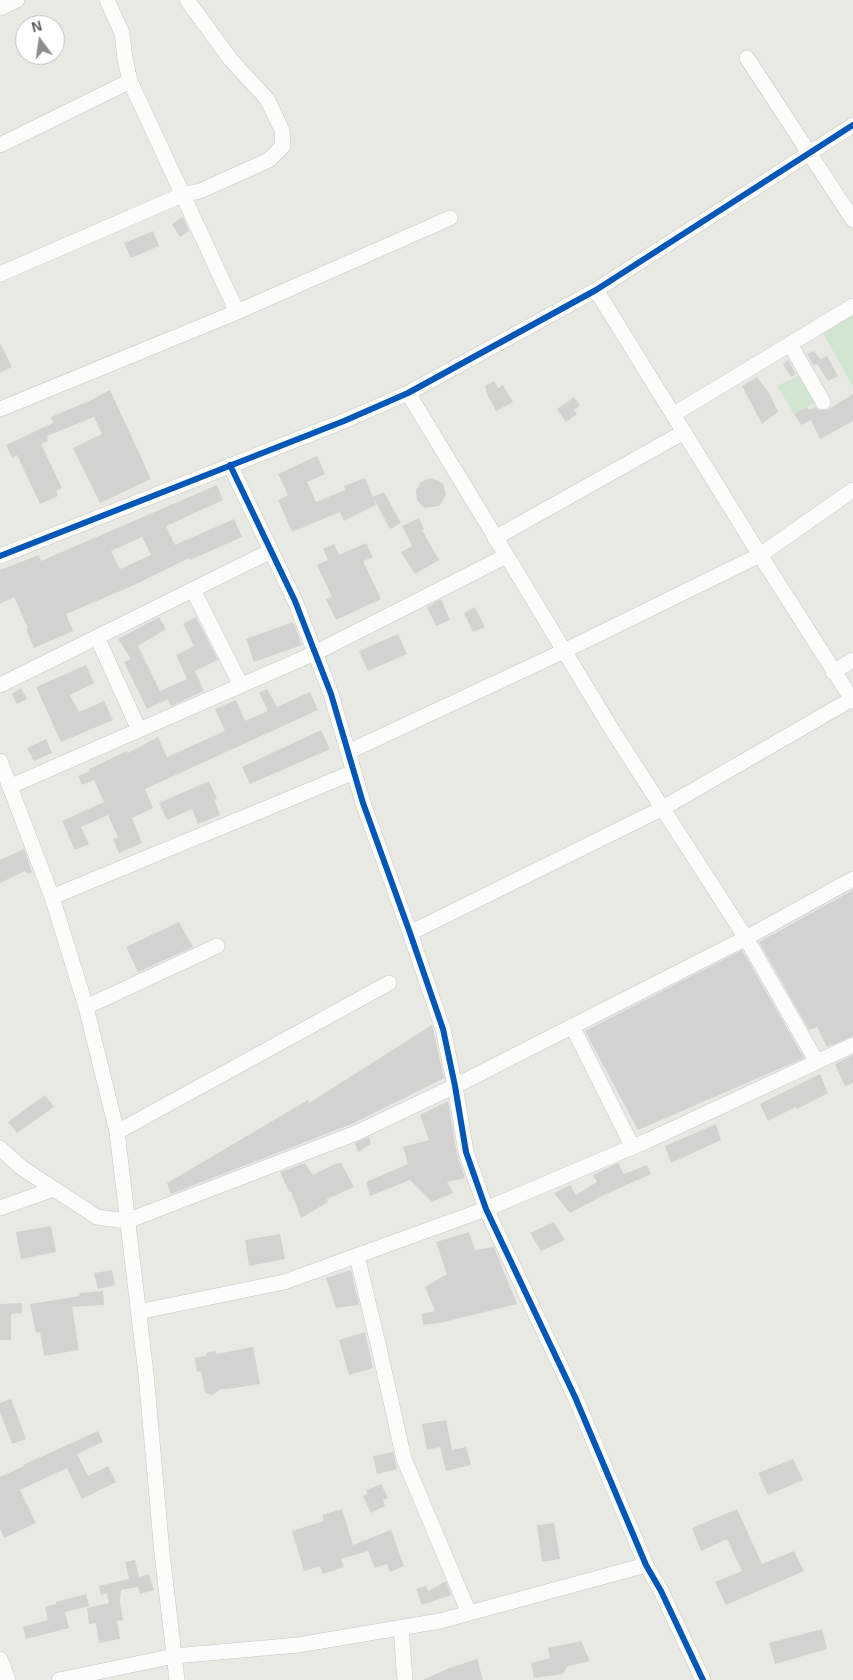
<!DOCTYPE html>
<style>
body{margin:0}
#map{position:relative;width:853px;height:1680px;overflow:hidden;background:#e9e9e4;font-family:Helvetica,sans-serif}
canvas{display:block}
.north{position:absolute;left:15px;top:15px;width:50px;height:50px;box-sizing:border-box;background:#fff;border:1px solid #bdbec0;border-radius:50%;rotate:346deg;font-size:14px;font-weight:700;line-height:20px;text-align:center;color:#595c61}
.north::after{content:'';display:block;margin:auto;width:18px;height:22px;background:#8b8d8f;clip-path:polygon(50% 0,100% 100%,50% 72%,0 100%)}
</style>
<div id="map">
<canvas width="853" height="1680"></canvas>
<div class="north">N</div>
</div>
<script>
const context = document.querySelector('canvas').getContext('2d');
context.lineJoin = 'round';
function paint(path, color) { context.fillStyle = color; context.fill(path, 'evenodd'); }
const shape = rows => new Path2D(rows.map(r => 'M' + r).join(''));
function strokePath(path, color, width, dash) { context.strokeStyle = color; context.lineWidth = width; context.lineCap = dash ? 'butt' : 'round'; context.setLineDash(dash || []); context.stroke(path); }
const green = shape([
 [853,310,853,387,821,330],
 [802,374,819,400,794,414,777,386]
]);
const building = shape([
 [183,217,189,231,180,237,172,224],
 [153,231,159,246,131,258,124,243],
 [0,343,12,367,0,373],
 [814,351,820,359,827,356,838,376,828,381,817,364,813,365,807,354],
 [788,360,796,374,791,377,783,364],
 [757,377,769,393,778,412,762,424,742,386],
 [494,381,498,388,503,385,513,402,496,411,487,394,485,386],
 [110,390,151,479,100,503,73,448,102,434,94,417,47,436,48,441,41,444,62,488,56,491,58,496,40,504,17,455,12,458,6,445,53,423,51,417,87,402],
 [853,394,853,421,820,439,811,420,801,425,794,414,807,407,809,410,815,407,819,410,827,410],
 [574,397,580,405,574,410,577,414,566,422,557,409],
 [317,456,325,474,307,482,316,502,345,490,344,486,365,478,376,505,344,521,340,512,292,532,278,500,288,495,278,474],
 [430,478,439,481,443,484,446,494,442,502,439,506,424,508,417,500,416,490,421,482],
 [217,485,223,500,166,526,175,545,234,519,242,537,190,560,189,558,132,586,66,614,73,631,34,648,26,629,28,628,14,597,0,604,0,570,39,555,41,561],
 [142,537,151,555,120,569,111,551],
 [384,492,401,523,390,529,373,497],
 [419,518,424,529,422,530,439,560,415,574,401,552,412,546,402,526],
 [366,543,373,557,363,561,381,599,336,620,326,599,332,597,317,565,328,560,323,549,334,544,339,555],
 [441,599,450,620,436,626,427,607],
 [475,607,485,627,473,632,464,613],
 [159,617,166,629,138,646,160,691,187,679,176,655,194,646,183,624,196,617,218,660,195,671,204,691,171,706,168,699,147,709,124,662,131,659,118,639],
 [293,622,302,645,254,662,246,639],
 [398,634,407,654,368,671,359,651],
 [86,665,94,683,70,695,79,712,104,701,113,720,61,742,36,687],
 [21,688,27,699,17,704,12,694],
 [267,689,277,707,310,692,318,710,145,789,153,808,132,818,142,843,119,853,113,839,118,837,108,815,81,827,89,844,75,850,62,821,104,802,94,780,82,785,78,776,90,771,89,769,127,751,128,753,158,737,167,757,225,731,215,709,236,700,245,721,268,711,259,693],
 [321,730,330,749,250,784,242,767],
 [46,739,52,753,34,761,27,748],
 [209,781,217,799,214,800,220,815,198,824,192,809,167,820,159,803],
 [24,849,32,872,28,874,25,871,0,883,0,860],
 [853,890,853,1036,827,1047,817,1027,809,1030,759,942],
 [179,922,193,947,138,972,126,947],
 [742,950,804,1058,638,1130,585,1031],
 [432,1025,444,1078,352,1124,171,1194,167,1183,308,1100,309,1103],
 [853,1055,853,1083,845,1086,835,1064],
 [820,1074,828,1093,797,1109,796,1107,768,1121,760,1104],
 [45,1095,54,1107,17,1133,8,1122],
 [448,1101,457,1154,465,1178,447,1182,453,1193,432,1202,410,1180,370,1196,366,1182,408,1164,403,1147,429,1140,420,1115],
 [716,1124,721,1140,671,1163,665,1146],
 [369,1137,371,1144,358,1152,355,1143],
 [305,1163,313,1175,337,1163,341,1163,354,1187,327,1199,328,1202,301,1218,291,1192,289,1192,280,1172],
 [618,1163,624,1174,647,1165,651,1174,604,1195,570,1213,554,1193,570,1185,576,1195,597,1182,593,1175],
 [554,1222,565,1240,541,1251,530,1233],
 [51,1226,56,1252,21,1259,16,1232],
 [469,1232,475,1250,494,1247,517,1304,444,1322,423,1325,422,1314,435,1311,425,1287,447,1274,436,1242],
 [280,1234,285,1259,249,1266,245,1240],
 [112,1270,115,1285,98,1289,94,1273],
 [351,1270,359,1305,336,1308,326,1278],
 [103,1291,104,1305,72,1307,79,1350,44,1356,40,1332,36,1333,30,1304,80,1296,79,1293],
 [22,1303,22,1313,11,1314,11,1340,0,1340,0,1304],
 [365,1332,373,1368,349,1375,339,1340],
 [253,1347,260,1384,228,1389,221,1389,212,1395,205,1393,201,1371,197,1372,195,1358,205,1356,208,1352,215,1351,217,1354],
 [11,1399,26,1439,12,1444,0,1412,0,1403],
 [446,1420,452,1450,466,1447,471,1465,446,1471,440,1447,427,1450,422,1424],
 [98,1431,103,1442,77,1454,88,1476,108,1466,116,1482,82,1499,67,1468,24,1488,20,1490,36,1523,4,1538,0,1529,0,1477,24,1466,23,1465],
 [393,1452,397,1469,377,1474,373,1456],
 [793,1459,803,1480,768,1495,758,1473],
 [381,1484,388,1498,383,1500,385,1506,371,1513,363,1496,368,1494,366,1490],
 [342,1509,353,1545,391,1530,404,1566,390,1572,387,1564,375,1568,368,1551,341,1559,344,1567,323,1574,320,1566,304,1571,292,1531,324,1521,322,1515],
 [737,1509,762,1564,794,1551,804,1571,726,1605,715,1582,742,1571,727,1539,701,1551,692,1528],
 [554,1523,560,1559,542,1562,537,1525],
 [135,1560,139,1577,149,1574,154,1590,140,1594,138,1587,121,1590,120,1603,123,1620,117,1621,120,1639,99,1643,96,1623,89,1624,87,1608,109,1603,107,1593,101,1595,99,1586,129,1579,125,1562],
 [446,1581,451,1595,422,1605,416,1589,426,1586,428,1591],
 [86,1594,89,1606,65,1612,69,1628,26,1639,23,1627,48,1620,45,1607,56,1604,56,1602],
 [822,1629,827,1649,775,1664,769,1643],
 [581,1641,590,1661,568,1666,563,1674,534,1678,531,1663,550,1658,548,1648],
 [477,1659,483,1680,423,1680,447,1669]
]);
const minor = shape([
 [107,0,122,33,125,59,130,81,237,312],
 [0,8,17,0],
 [747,58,853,220],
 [0,145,130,81],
 [0,274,182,195,200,191,269,160,283,146,282,130,267,99,231,60,187,0],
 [596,290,760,555,853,701],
 [790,344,823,402],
 [408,393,614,733,746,938,817,1062],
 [0,409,237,312,450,218],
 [674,414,853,306],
 [230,465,295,601,331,694,363,803,410,933,443,1029,455,1086,466,1152,486,1209,575,1397,646,1565,661,1591,703,1680],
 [495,538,684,432],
 [0,556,344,421,408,393,596,290,853,125],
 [193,590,241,685],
 [97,637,139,730],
 [833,672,853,660],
 [0,685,271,551],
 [348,752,564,651,760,555,853,490],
 [0,761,52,897,86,1007,117,1132,146,1374,162,1553,177,1680],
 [11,786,315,653,506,556],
 [52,897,354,772],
 [410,933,663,808,852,699],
 [86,1007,217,946],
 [572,1026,632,1146],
 [117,1132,389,983],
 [0,1148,22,1168,97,1217,127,1221,356,1133,455,1086,746,938,853,879],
 [0,1208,54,1189],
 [357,1256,379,1348,404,1459,469,1613],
 [138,1312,284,1282,486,1209,649,1140,853,1045],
 [401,1628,405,1680],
 [0,1659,8,1680],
 [59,1680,174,1656,298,1645,440,1621,646,1565]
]);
const cycleway = shape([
 [230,465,295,601,331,694,363,803,410,933,443,1029,455,1086,466,1152,486,1209,575,1397,646,1565,661,1591,703,1680],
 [0,556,344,421,408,393,596,290,853,125]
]);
paint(green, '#d1e6d0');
paint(building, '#d2d2cf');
strokePath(minor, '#c6c7c6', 16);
strokePath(minor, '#fcfcfb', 15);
strokePath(cycleway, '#0057b8', 6);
</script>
